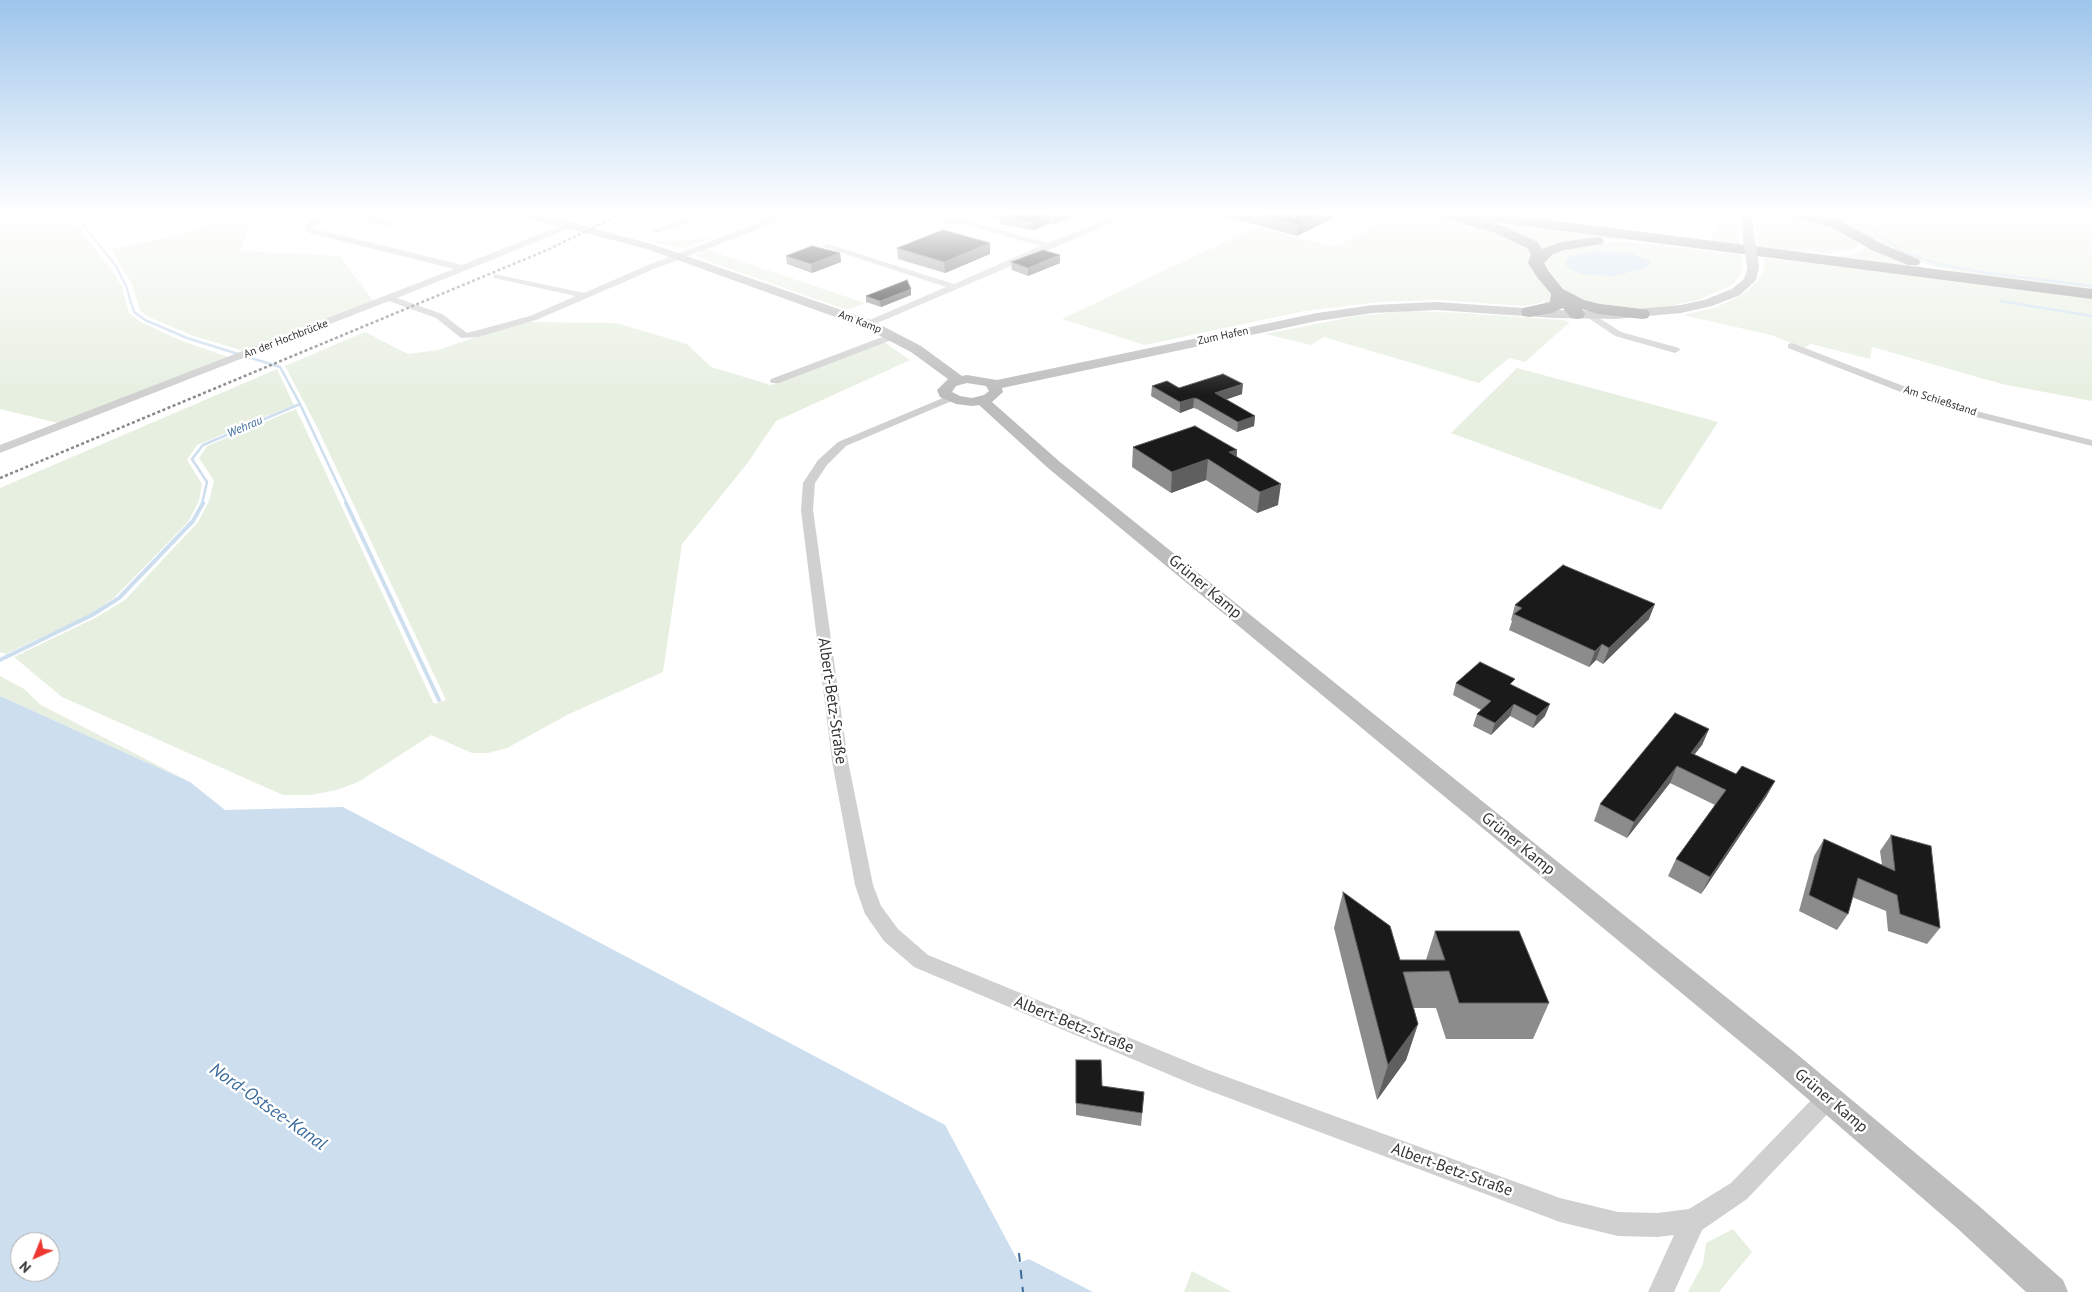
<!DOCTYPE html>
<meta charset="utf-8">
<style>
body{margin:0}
#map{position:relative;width:2092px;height:1292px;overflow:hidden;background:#fff;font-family:"PT Sans",sans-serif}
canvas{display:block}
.north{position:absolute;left:10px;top:1232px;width:50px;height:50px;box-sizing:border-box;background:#fff;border:1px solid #adadad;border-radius:50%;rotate:224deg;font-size:14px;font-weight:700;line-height:20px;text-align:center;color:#333}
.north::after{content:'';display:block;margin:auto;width:18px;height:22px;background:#ee3730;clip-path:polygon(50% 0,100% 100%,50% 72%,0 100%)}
</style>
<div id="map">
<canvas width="2092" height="1292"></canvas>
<div class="north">N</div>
</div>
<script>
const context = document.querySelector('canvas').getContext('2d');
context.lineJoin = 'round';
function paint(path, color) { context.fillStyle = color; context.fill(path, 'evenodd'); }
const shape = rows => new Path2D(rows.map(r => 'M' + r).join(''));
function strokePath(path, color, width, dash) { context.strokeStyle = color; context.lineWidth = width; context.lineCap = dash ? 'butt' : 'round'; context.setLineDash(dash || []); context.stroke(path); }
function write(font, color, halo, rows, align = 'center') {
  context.font = font + ' "PT Sans",sans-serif'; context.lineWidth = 5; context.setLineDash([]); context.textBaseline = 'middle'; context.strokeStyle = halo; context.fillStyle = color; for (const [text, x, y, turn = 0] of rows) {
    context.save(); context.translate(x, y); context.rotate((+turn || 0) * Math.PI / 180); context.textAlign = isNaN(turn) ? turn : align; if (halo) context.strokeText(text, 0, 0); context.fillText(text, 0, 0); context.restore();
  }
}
const green = shape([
 [0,214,69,214,116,276,122,287,129,313,141,322,180,340,228,357,58,423,0,409],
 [244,214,312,214,297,222,248,229,240,251,340,256,374,302,244,351,194,336,151,318,140,311,132,284,111,249,185,233],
 [787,214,852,214,858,216,845,221,811,215,776,231,764,227],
 [1384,214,1434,214,1447,217,1477,224,1523,244,1531,254,1532,264,1548,290,1552,298,1551,303,1544,303,1546,299,1541,303,1524,306,1440,300,1379,302,1304,311,1145,345,1062,319,1256,227,1334,246,1367,232],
 [1719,214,1734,214,1740,246,1711,241],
 [1808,214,1842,214,1857,217,1858,214,2092,214,2092,290,1968,274,1937,267,1893,253,1852,228],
 [1772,215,1790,216,1826,224,1857,241,1858,245,1851,250,1832,253,1758,249,1756,219],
 [1459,216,1632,240,1601,239,1541,251],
 [713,238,682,248,646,241,668,241],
 [1619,242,1651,244,1742,255,1742,269,1740,275,1732,285,1698,300,1670,306,1643,309,1619,309,1576,298,1553,279,1543,265,1544,260,1551,252,1593,243],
 [1868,247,1908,263,1937,271,1827,257,1851,255],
 [705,249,865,303,847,310,694,256],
 [1764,258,1862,269,2092,298,2092,401,2002,384,1872,347,1870,359,1811,344,1804,348,1771,335,1683,315,1714,308,1742,295,1757,282,1764,268],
 [1408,311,1464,313,1562,320,1570,322,1525,362,1509,358,1479,383,1324,337,1311,345,1265,334,1356,316],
 [529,322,616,323,687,344,711,367,771,385,884,342,910,360,776,421,746,465,682,544,663,672,569,714,507,748,488,753,472,753,431,735,360,781,337,790,311,795,283,795,62,697,14,657,95,618,125,600,198,522,209,501,214,481,199,458,207,446,296,409,434,704,446,700,316,425,285,366,365,332,408,354,439,350,498,329],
 [1517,368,1718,422,1661,510,1451,433],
 [277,369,294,405,197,445,187,460,202,484,199,501,188,522,115,597,91,614,6,654,0,652,0,488],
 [0,676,24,689,41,705,190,782,0,696],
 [1733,1229,1752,1252,1719,1292,1688,1292,1703,1264,1706,1243],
 [1192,1271,1232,1292,1184,1292]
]);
const water = shape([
 [1593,251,1632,253,1650,261,1650,264,1648,267,1640,270,1613,276,1580,274,1566,266,1566,261,1568,257],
 [0,696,190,782,225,810,343,807,945,1125,1019,1263,1029,1259,1093,1292,0,1292],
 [20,1242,50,1242,50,1272,20,1272]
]);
const streamFar1 = shape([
 [74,214,116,266,126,286,134,312,145,320,187,338,280,367,300,404,203,445,192,459,207,482,202,504],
 [1829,214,1869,228,1902,251,1938,264,1987,273,2092,286],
 [2000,301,2092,316],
 [300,404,347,504]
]);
const stream = shape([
 [346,503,439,700],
 [0,660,92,615,119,598,193,521,203,503]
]);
const ferry = shape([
 [1019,1253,1023,1292]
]);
const street = shape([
 [191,214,225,215,229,217,225,219,208,220,191,214],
 [327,214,340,214,315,224,313,227,315,229,462,265,567,223,573,223,573,227,397,298,442,314,467,333,530,316,576,296,494,278,494,274,584,293,648,265,748,227,773,214,784,214,754,231,654,269,536,320,478,337,461,338,436,318,389,301,0,453,0,445,454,269,309,233,305,227,309,220,327,214],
 [378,214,389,214,380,219,394,224,390,226,369,222,369,218,378,214],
 [701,214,715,214,656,233,649,231,701,214],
 [1121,214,1133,214,868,327,865,326,865,322,946,287,821,246,828,244,954,284,1040,246,964,224,944,223,944,219,964,220,1048,243,1121,214],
 [1590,312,1621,332,1679,348,1680,350,1675,353,1615,336,1587,317,1587,313,1590,312],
 [893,333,897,334,897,338,779,383,771,383,770,381,771,379,893,333],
 [1792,343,1937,399,1980,412,2092,440,2092,446,1972,416,1929,403,1788,348,1788,344,1792,343],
 [950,395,955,398,954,400,846,446,827,465,815,483,813,510,848,761,873,885,881,906,898,929,928,955,1208,1070,1560,1198,1618,1212,1657,1213,1689,1209,1731,1183,1820,1091,1828,1088,1836,1091,1839,1098,1836,1105,1747,1199,1702,1230,1674,1292,1648,1292,1674,1235,1657,1237,1618,1236,1560,1222,1194,1085,914,967,884,941,865,914,855,885,832,761,801,510,803,483,818,460,838,442,950,395]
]);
const secondary = shape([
 [511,214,534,214,570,222,655,245,873,321,921,346,962,376,967,375,997,380,1317,313,1373,305,1436,302,1554,310,1616,311,1681,305,1704,300,1732,289,1744,279,1749,264,1757,264,1759,266,1756,280,1740,295,1712,306,1681,313,1616,319,1554,318,1436,310,1373,313,1317,321,1002,388,1003,392,992,402,1060,462,1792,1050,1979,1206,2063,1280,2068,1292,2026,1292,1957,1228,1772,1068,1048,468,979,405,972,406,956,404,940,397,937,390,948,379,911,352,863,327,647,249,511,214],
 [967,383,986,386,989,391,984,395,972,398,960,396,952,392,956,386,967,383],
 [1742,214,1752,214,1755,241,1753,243,1745,243,1743,241,1742,214]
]);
const highway = shape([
 [1437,214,1500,214,2092,289,2092,299,1485,221,1503,226,1537,242,1542,249,1561,242,1597,237,1602,238,1604,241,1602,244,1564,250,1553,254,1544,263,1549,272,1563,289,1584,300,1600,304,1642,309,1648,310,1650,314,1648,318,1642,319,1598,314,1582,309,1585,314,1583,318,1577,319,1571,318,1563,308,1552,313,1529,317,1523,316,1521,312,1523,308,1550,302,1551,294,1537,277,1528,263,1531,254,1527,248,1493,232,1439,217,1437,214],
 [1789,214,1814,214,1843,222,1882,244,1918,259,1921,262,1918,265,1908,265,1872,250,1833,228,1791,217,1789,214]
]);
const rail = shape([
 [0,478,547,250,621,214]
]);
const secondaryBridge = shape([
 [1749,241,1753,266]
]);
const wall = shape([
 [984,214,1080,214,1054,224,1050,223,1033,230,1000,224,1000,219],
 [1216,214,1334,214,1333,218,1297,236],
 [990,243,990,254,945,273,898,259,897,248],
 [840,253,841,262,812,273,787,264,786,256],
 [1011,262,1060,263,1028,276,1012,270],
 [911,289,911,295,881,307,866,302,866,296],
 [1152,386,1242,394,1226,399,1255,416,1254,426,1237,432,1197,409,1193,408,1180,413,1151,396],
 [1133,447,1237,450,1237,457,1278,505,1257,513,1206,480,1171,493,1132,467],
 [1515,605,1649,619,1603,664,1596,660,1589,667,1509,630,1512,621,1511,620],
 [1456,683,1513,686,1545,716,1533,728,1510,716,1491,735,1473,726,1477,714,1481,710,1453,695],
 [1709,729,1702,745,1694,754,1736,774,1775,781,1766,797,1701,894,1668,876,1676,859,1715,805,1670,783,1627,838,1594,821,1600,804],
 [1891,835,1940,928,1927,944,1888,931,1886,911,1852,897,1848,914,1837,930,1799,911,1814,856,1824,839,1882,865,1880,851],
 [1343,892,1400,960,1426,960,1435,931,1549,1003,1533,1039,1446,1039,1436,1008,1414,1008,1418,1024,1406,1060,1377,1100,1334,928],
 [1076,1060,1102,1086,1144,1092,1141,1126,1076,1115]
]);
const shadedWall = shape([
 [1050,214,1050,223,1033,230,1033,222],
 [1058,214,1080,214,1054,224,1054,216],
 [1320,214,1334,214,1333,218,1297,236,1298,225],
 [990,243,990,254,945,273,944,262],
 [840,253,841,262,812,273,811,264],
 [1060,255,1060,263,1028,276,1028,268],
 [911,289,911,295,881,307,880,301],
 [1243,384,1242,394,1214,404,1215,393],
 [1194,398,1193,408,1180,413,1180,402],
 [1255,416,1254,426,1237,432,1238,422],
 [1237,450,1235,470,1229,452],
 [1208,459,1206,480,1171,493,1172,472],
 [1281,484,1278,505,1257,513,1260,492],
 [1655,604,1649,619,1603,664,1609,648],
 [1602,644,1596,660,1589,667,1595,651],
 [1514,704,1510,716,1491,735,1495,723],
 [1550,704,1545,716,1533,728,1537,716],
 [1709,729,1702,745,1683,769,1691,753],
 [1677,766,1670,783,1627,838,1634,822],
 [1775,781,1766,797,1701,894,1710,877],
 [1418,1024,1406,1060,1377,1100,1388,1065]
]);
const building = shape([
 [1002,214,1050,214,1033,222,1000,215,1002,214],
 [1258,214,1320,214,1298,225,1258,214],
 [943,230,990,243,944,262,897,248,943,230],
 [812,246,840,253,811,264,786,256,812,246],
 [1043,250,1060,255,1028,268,1011,262,1043,250],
 [907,280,911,289,880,301,866,296,907,280],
 [1223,374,1243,384,1215,393,1255,416,1238,422,1198,399,1194,398,1180,402,1152,386,1167,381,1179,388,1223,374],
 [1195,426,1237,450,1229,452,1281,484,1260,492,1208,459,1172,472,1133,447,1195,426],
 [1563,565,1655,604,1609,648,1602,644,1595,651,1514,614,1522,608,1515,605,1563,565],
 [1480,662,1515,679,1510,684,1550,704,1537,716,1514,704,1495,723,1477,714,1491,701,1456,683,1480,662],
 [1675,713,1709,729,1691,753,1736,774,1742,766,1775,781,1710,877,1676,859,1726,790,1677,766,1634,822,1600,804,1675,713],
 [1891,835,1931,846,1940,928,1900,914,1897,895,1858,878,1848,914,1809,895,1824,839,1895,871,1891,835],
 [1343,892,1390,926,1400,960,1445,960,1435,931,1519,931,1549,1003,1459,1003,1449,971,1403,972,1418,1024,1388,1065,1343,892],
 [1076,1060,1101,1060,1102,1086,1144,1092,1142,1113,1076,1103,1076,1060]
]);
const farStreetnames = [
 ["Am Kamp",860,322,21],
 ["Zum Hafen",1223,336,-12],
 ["An der Hochbrücke",286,339,-21],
 ["Am Schießstand",1940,401,18]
];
const farWaternames = [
 ["Wehrau",245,427,-23]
];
const nearStreetnames = [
 ["Grüner Kamp",1205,587,40],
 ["Albert-Betz-Straße",832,701,82],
 ["Grüner Kamp",1518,844,39],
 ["Albert-Betz-Straße",1074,1025,22],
 ["Grüner Kamp",1831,1101,40],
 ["Albert-Betz-Straße",1452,1170,20]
];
const nearWaternames = [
 ["Nord-Ostsee-Kanal",268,1107,35]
];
paint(green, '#e7efe1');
paint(water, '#cddeef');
strokePath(streamFar1, '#cddeef', 2.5);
strokePath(stream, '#cddeef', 4);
strokePath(ferry, '#3b6b9b', 2, [9, 8]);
paint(street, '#d0d0d0');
paint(secondary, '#bdbdbd');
paint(highway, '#9a9a9a');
strokePath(rail, '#888', 2.5, [3, 2.5]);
strokePath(secondaryBridge, '#bdbdbd', 12);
paint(wall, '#8c8c8c');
paint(shadedWall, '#5f5f5f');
paint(building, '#1a1a1a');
strokePath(building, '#5f5f5f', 1);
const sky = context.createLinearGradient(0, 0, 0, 395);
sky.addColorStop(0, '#9dc5eb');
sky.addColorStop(0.54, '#fff');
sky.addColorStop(1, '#ffffff00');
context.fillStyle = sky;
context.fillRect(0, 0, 2092, 395);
write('11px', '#333', '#fff', farStreetnames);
write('italic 12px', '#3b6b9b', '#fff', farWaternames);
write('16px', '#333', '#fff', nearStreetnames);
write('italic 18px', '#3b6b9b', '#fff', nearWaternames);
</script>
